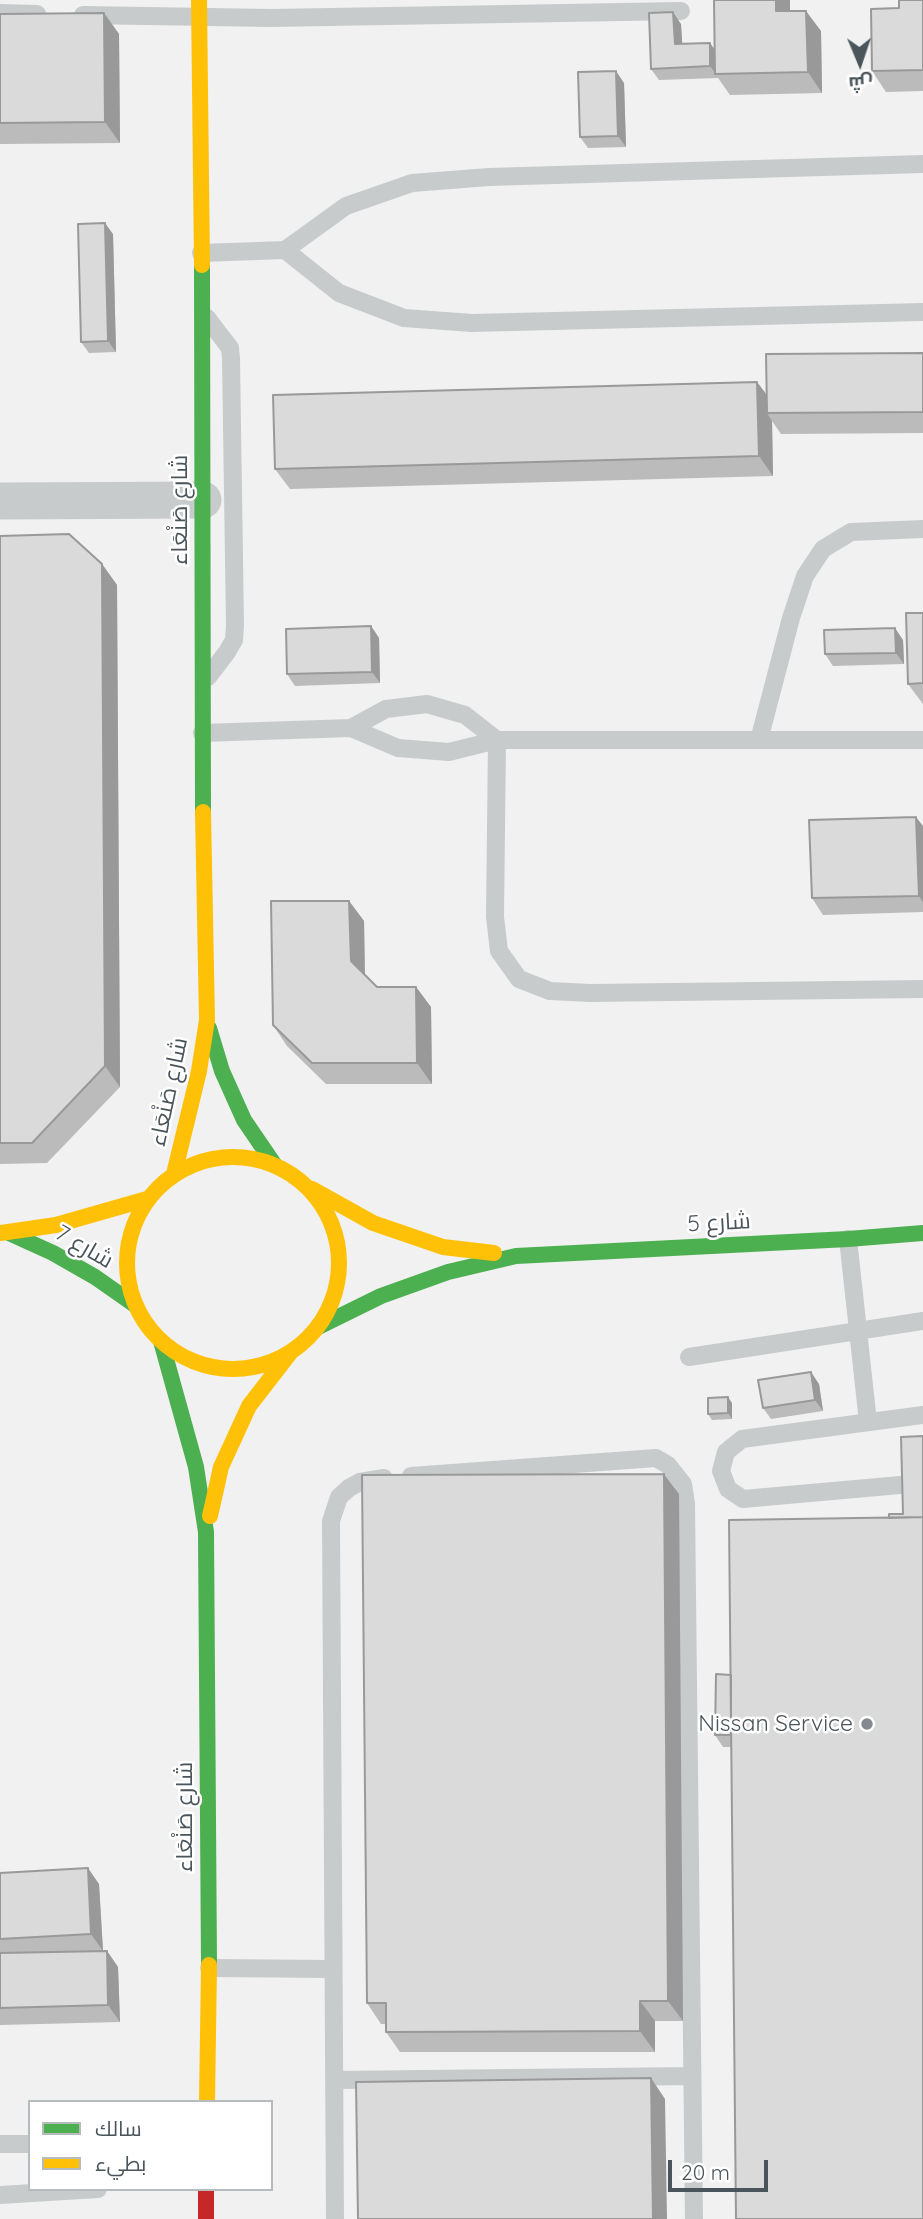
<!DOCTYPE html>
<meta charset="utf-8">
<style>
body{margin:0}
#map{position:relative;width:923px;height:2219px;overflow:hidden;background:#f1f1f1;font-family:Quicksand,Cairo,sans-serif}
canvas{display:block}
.legend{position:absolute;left:28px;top:2100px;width:245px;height:91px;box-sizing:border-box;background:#fff;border:2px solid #b6bbbd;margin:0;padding:9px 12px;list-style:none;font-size:21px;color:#49545b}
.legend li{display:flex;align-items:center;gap:14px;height:35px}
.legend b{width:35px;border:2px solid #b6bbbd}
.north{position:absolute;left:825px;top:28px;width:70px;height:70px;-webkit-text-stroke:5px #fff;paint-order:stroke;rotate:178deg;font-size:19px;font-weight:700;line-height:28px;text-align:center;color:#49545b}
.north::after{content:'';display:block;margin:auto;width:24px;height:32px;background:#49545b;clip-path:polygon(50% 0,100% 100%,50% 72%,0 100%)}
.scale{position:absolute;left:668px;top:2160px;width:100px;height:32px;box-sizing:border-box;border:4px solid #49545b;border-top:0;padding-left:9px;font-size:21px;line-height:24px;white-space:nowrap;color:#49545b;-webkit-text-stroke:5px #fff;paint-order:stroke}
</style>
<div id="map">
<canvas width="923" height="2219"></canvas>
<ul class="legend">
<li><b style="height:9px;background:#4caf50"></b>سالك</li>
<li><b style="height:9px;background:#ffc107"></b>بطيء</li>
</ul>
<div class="north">ش</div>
<div class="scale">20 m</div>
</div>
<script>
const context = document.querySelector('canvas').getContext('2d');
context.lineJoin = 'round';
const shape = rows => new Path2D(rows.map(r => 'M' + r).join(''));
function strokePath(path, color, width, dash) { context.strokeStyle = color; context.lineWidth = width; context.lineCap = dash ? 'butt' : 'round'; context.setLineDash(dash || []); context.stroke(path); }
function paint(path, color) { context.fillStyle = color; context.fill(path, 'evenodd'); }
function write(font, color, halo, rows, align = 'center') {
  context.font = font + ' Quicksand,Cairo,sans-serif'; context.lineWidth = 5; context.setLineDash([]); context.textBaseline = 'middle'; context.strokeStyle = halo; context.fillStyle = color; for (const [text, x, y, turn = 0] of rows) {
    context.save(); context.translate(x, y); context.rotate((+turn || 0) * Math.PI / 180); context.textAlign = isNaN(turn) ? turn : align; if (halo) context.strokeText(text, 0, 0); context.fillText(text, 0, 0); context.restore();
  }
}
const lane = shape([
 [0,13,37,14],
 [83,15,271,18,681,11],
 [285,250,339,293,404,318,472,323,923,312],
 [201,253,285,250,346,206,412,183,489,177,923,164],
 [207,318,230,348,231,359,235,625,234,640,227,652,208,677],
 [351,728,386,709,427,704,465,715,497,740],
 [202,733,351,728,398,748,449,752,497,740,923,740],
 [497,740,495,917,499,951,519,979,550,991,590,993,923,989],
 [759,740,791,618,805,576,823,549,851,532,923,529],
 [848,1239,868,1422],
 [689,1357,923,1321],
 [923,1415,742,1439,726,1452,721,1471,728,1489,743,1499,923,1483],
 [411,1476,656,1458,668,1465,683,1484,686,1504,694,2219],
 [209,1968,332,1969],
 [334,2080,692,2076],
 [0,2144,30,2144],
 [0,2195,98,2189],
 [335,2219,331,1521,339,1497,349,1488,360,1482,384,1478]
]);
const street = shape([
 [0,501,203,500]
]);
const fast = shape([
 [202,265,203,812],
 [209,1028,222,1071,244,1120,274,1164],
 [9,1233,53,1253,95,1277,135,1305],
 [318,1327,381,1296,448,1272,516,1256,848,1239,923,1233],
 [161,1341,196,1467,206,1532,209,1965]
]);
const slow = shape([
 [199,0,202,265],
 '127 1263a106 106 0 1 1 212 0a106 106 0 1 1-212 0Z',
 [174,1174,199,1071,207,1020,203,812],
 [312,1189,373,1223,443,1247,494,1253],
 [0,1233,56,1225,147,1199],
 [210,1516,221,1467,249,1406,290,1353],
 [207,2102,209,1965]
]);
const jam = shape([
 [206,2189,206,2219]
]);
const wall = shape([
 [923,0,923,91,886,92,872,71,899,8],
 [790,11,821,31,822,93,730,95,718,78,659,80,651,69,681,24,682,44,715,50],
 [104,13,119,34,120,143,0,144,0,14],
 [624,83,626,147,588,148,580,137],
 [113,234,116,352,89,353,81,342],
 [923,353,923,433,781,434,772,421,773,476,290,489,275,469,757,382,767,395],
 [0,536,102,564,117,585,120,1087,47,1163,0,1164],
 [923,613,923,704,908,684],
 [371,626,379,638,380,683,295,686,287,674],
 [903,640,904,664,833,666,825,654],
 [923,826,923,912,823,915,812,898],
 [349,901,364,921,365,975,377,987,416,987,431,1007,432,1084,326,1084,287,1046,273,1025],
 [819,1384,823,1411,771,1419,763,1408],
 [732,1403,732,1419,712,1420,708,1414],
 [679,1494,683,2021,655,2021,655,2052,400,2052,386,2032,386,2024,381,2024,367,2003],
 [903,1514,923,2219,731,1747,723,1747,715,1735,731,1675,889,1518],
 [0,1873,99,1884,103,1951,107,1951,118,1967,120,2022,0,2025]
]);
const shadedWall = shape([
 [776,0,790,0,790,32,776,11],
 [806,11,821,31,822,93,808,72],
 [673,12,681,24,683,55,675,44],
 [104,13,119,34,120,143,105,122],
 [710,43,718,54,716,74,710,66],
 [616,71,624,83,626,147,618,136],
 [105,223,113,234,116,352,108,341],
 [757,382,772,402,767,413,772,421,773,476,759,456],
 [102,564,117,585,120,1087,105,1066],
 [371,626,379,638,380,683,372,672],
 [895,628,903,640,904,664,896,653],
 [916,817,923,826,923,902,919,896],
 [349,901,364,921,365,982,351,961],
 [416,987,431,1007,432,1084,417,1063],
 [811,1372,819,1384,823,1411,815,1400],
 [728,1397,732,1403,732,1419,728,1413],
 [664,1474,679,1494,683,2021,668,2001],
 [88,1868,99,1884,103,1951,91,1934],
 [107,1951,118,1967,120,2022,108,2005],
 [640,2001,655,2021,655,2052,640,2031],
 [651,2078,665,2099,667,2219,653,2219]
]);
const building = shape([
 [714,0,776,0,776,11,806,11,808,72,715,74,714,0],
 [899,0,923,0,923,70,872,71,871,9,899,8,899,0],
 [673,12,675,44,710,43,710,66,651,69,649,13,673,12],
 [104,13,105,122,0,123,0,14,104,13],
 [616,71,618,136,580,137,578,72,616,71],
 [105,223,108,341,81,342,78,224,105,223],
 [923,353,923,412,767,413,766,354,923,353],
 [757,382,759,456,275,469,273,395,757,382],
 [69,534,102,564,105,1066,32,1143,0,1143,0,536,69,534],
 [906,613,923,613,923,683,908,684,906,613],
 [371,626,372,672,287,674,286,629,371,626],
 [895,628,896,653,825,654,824,630,895,628],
 [916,817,919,896,812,898,809,820,916,817],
 [271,901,349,901,351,961,377,987,416,987,417,1063,312,1063,273,1025,271,901],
 [811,1372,815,1400,763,1408,758,1380,811,1372],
 [728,1397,728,1413,708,1414,708,1398,728,1397],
 [923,1436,923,1517,889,1518,889,1514,903,1514,901,1437,923,1436],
 [664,1474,668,2001,640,2001,640,2031,386,2032,386,2003,367,2003,362,1475,664,1474],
 [923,1517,923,2219,736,2219,729,1520,923,1517],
 [716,1674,731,1675,731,1735,715,1735,716,1674],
 [88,1868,91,1934,0,1939,0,1873,88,1868],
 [107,1951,108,2005,0,2008,0,1953,107,1951],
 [651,2078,653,2219,358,2219,356,2082,651,2078]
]);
const markers = [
 [867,1724,7,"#848b90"]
];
const streetNames = [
 ["شارع صَنْعَاء",180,510,-90],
 ["شارع صَنْعَاء",169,1092,-78],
 ["شارع 5",719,1223,-3],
 ["شارع 7",84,1247,30],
 ["شارع صَنْعَاء",185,1817,-90]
];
const poiNames = [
 ["Nissan Service",853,1724]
];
strokePath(lane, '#c8cbcc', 18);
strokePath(street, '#c8cbcc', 37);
strokePath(fast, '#4caf50', 16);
strokePath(slow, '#ffc107', 16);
strokePath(jam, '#c62828', 16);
paint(wall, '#bbbbbc');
paint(shadedWall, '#999');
paint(building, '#dadadb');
strokePath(building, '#999', 2);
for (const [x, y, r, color] of markers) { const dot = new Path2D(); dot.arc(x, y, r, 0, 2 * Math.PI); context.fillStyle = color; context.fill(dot); strokePath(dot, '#fff', 2.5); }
write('23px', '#49545b', '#fff', streetNames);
write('23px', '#49545b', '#fff', poiNames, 'right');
</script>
